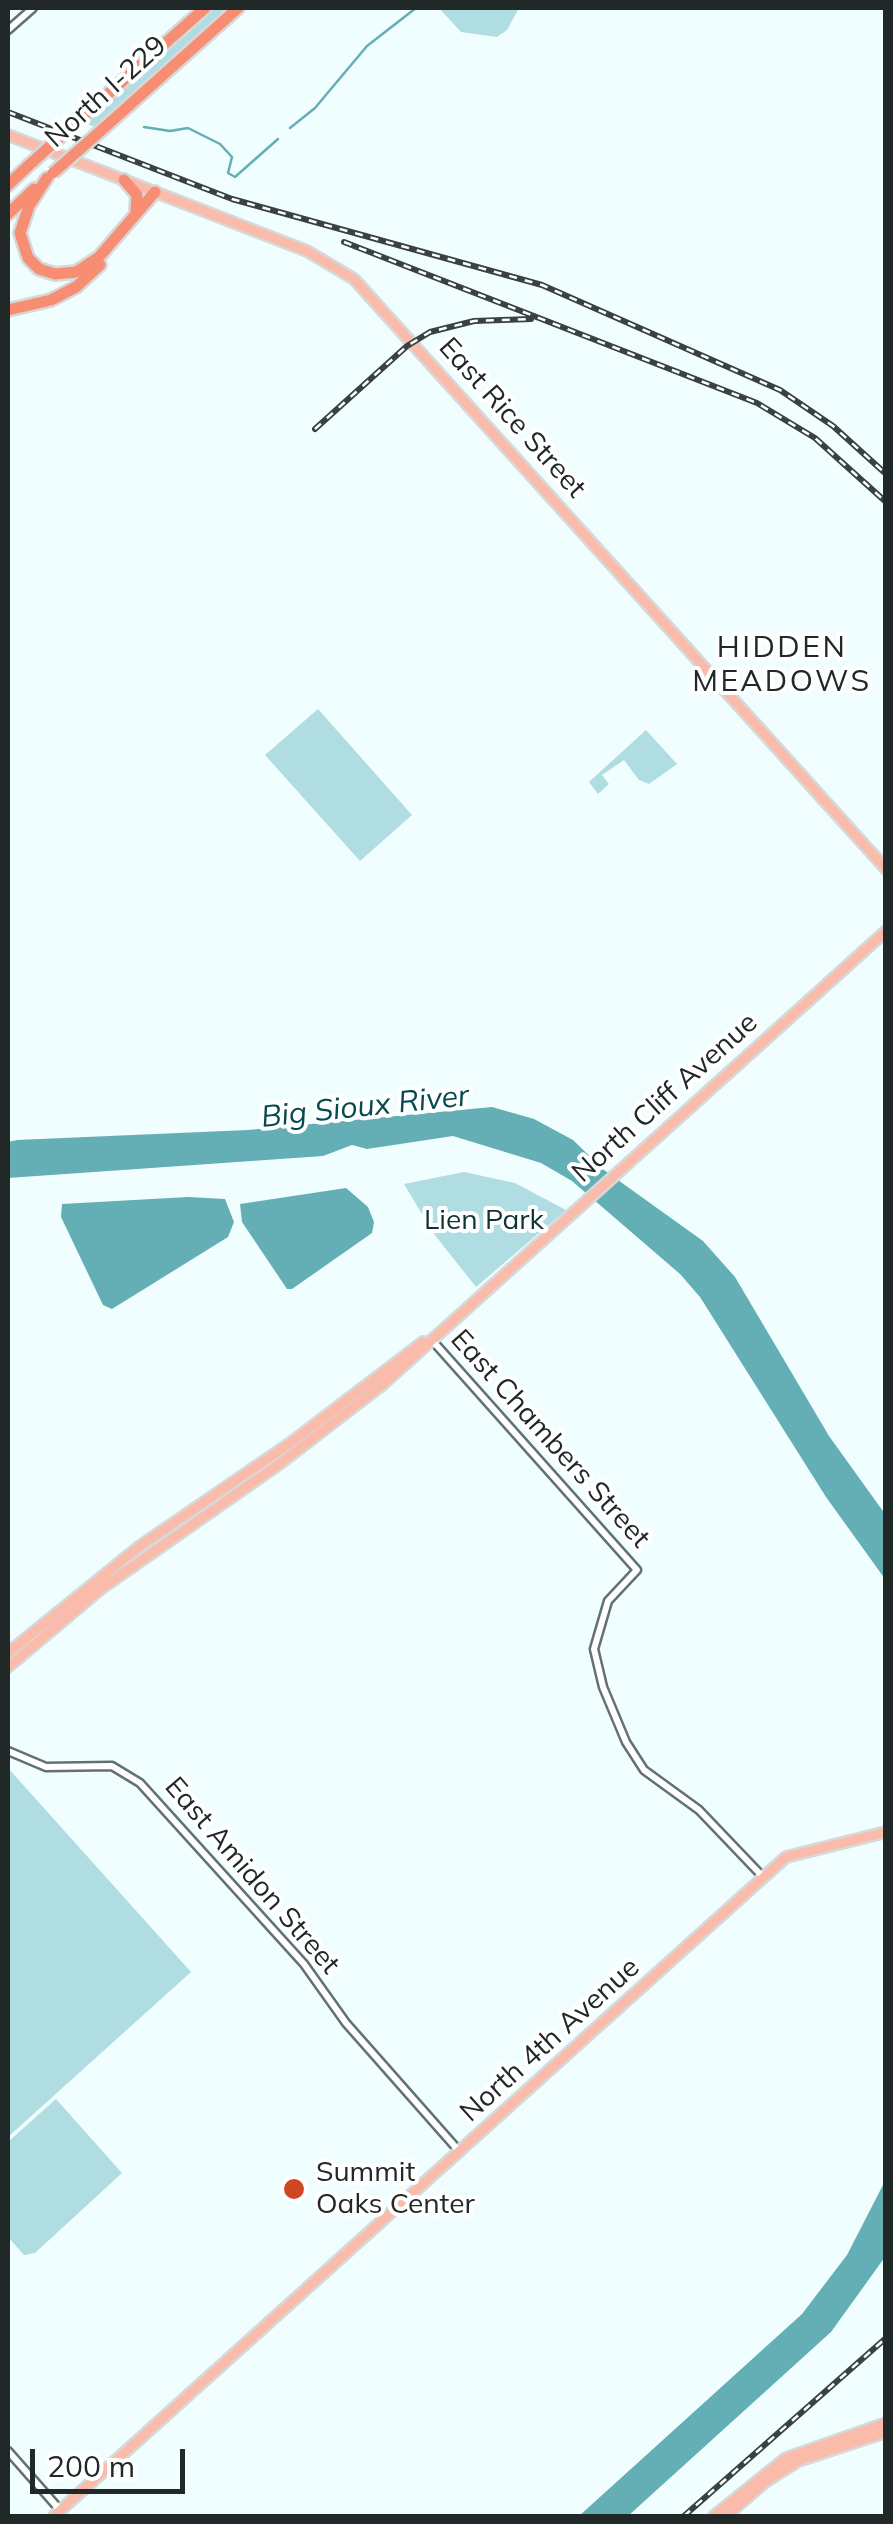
<!DOCTYPE html>
<style>
body{margin:0}
#map{position:relative;width:893px;height:2524px;overflow:hidden;background:#f0feff;font-family:Mulish,sans-serif}
canvas{display:block}
.frame{position:absolute;inset:0;border:10px solid #212828;pointer-events:none}
.scale{position:absolute;left:30px;top:2449px;width:155px;height:45px;box-sizing:border-box;border:5px solid #212828;border-top:0;padding-left:12px;font-size:30px;line-height:35px;white-space:nowrap;color:#212828;-webkit-text-stroke:8px #fff;paint-order:stroke}
</style>
<div id="map">
<canvas width="893" height="2524"></canvas>
<div class="frame"></div>
<div class="scale">200 m</div>
</div>
<script>
const context = document.querySelector('canvas').getContext('2d');
context.lineJoin = 'round';
function paint(path, color) { context.fillStyle = color; context.fill(path, 'evenodd'); }
const shape = rows => new Path2D(rows.map(r => 'M' + r).join(''));
function strokePath(path, color, width, dash) { context.strokeStyle = color; context.lineWidth = width; context.lineCap = dash ? 'butt' : 'round'; context.setLineDash(dash || []); context.stroke(path); }
function write(font, color, halo, rows, align = 'center') {
  context.font = font + ' Mulish,sans-serif'; context.lineWidth = 8; context.setLineDash([]); context.textBaseline = 'middle'; context.strokeStyle = halo; context.fillStyle = color; for (const [text, x, y, turn = 0] of rows) {
    context.save(); context.translate(x, y); context.rotate((+turn || 0) * Math.PI / 180); context.textAlign = isNaN(turn) ? turn : align; if (halo) context.strokeText(text, 0, 0); context.fillText(text, 0, 0); context.restore();
  }
}
const green = shape([
 [215,8,231,8,97,128,85,123],
 [439,8,537,8,518,10,507,30,497,37,461,32],
 [318,709,412,815,360,861,265,755],
 [646,730,677,764,649,784,639,780,624,760,602,775,609,784,598,794,589,782],
 [464,1172,515,1183,566,1210,476,1287,434,1234,404,1184],
 [8,1768,191,1972,8,2137],
 [56,2099,122,2173,35,2253,24,2255,8,2237,8,2142]
]);
const water = shape([
 [492,1107,534,1119,573,1140,604,1170,703,1241,735,1277,829,1436,885,1514,885,1579,826,1497,700,1297,680,1274,572,1181,541,1163,453,1136,367,1149,352,1145,323,1156,8,1178,8,1142,17,1140,248,1130],
 [346,1188,368,1207,374,1222,372,1233,292,1289,287,1289,242,1222,240,1204],
 [188,1197,225,1199,234,1222,228,1237,112,1309,103,1305,61,1217,62,1204],
 [885,2181,885,2257,831,2332,628,2516,579,2516,802,2314,847,2255]
]);
const stream = shape([
 [144,127,170,131,188,128,220,144,232,157,228,173,235,177,278,139],
 [290,128,315,108,367,46,416,8]
]);
const minor = shape([
 [8,30,33,8],
 [431,1339,637,1570,608,1601,594,1649,603,1687,626,1742,644,1770,699,1810,763,1877],
 [8,1751,46,1767,112,1766,140,1783,304,1964,346,2023,459,2151],
 [8,2451,60,2510]
]);
const major = shape([
 [8,135,307,251,354,279,886,869],
 [8,1653,140,1546,289,1444,423,1342],
 [8,1667,102,1588,282,1462,382,1385,886,931],
 [54,2516,786,1857,886,1832],
 [714,2516,786,2458,886,2423],
 [726,2516,765,2482,798,2461,886,2432]
]);
const highway = shape([
 [81,118,205,8],
 [105,127,238,8],
 [47,178,29,206,20,233,28,258,39,269,55,274,76,272,99,257,155,192],
 [124,180,137,195,136,211],
 [8,185,28,166],
 [8,214,34,189],
 [8,310,51,300,76,287,100,265]
]);
const rail = shape([
 [8,112,232,199,542,285,780,390,833,426,886,474],
 [344,242,757,403,815,438,886,502],
 [315,429,407,346,430,332,474,321,531,319],
 [684,2516,886,2338]
]);
const highwayBridge = shape([
 [28,166,81,118],
 [53,173,105,127]
]);
const markers = [
 [294,2189,12,"#d04622"]
];
const streetNames = [
 ["North I-229",106,92,-42],
 ["East Rice Street",512,418,48],
 ["North Cliff Avenue",665,1098,-42],
 ["East Chambers Street",550,1439,48],
 ["East Amidon Street",252,1876,49],
 ["North 4th Avenue",550,2040,-42]
];
const parkNames = [
 ["Lien Park",484,1221]
];
const poiNames = [
 ["Summit",316,2173],
 ["Oaks Center",316,2205]
];
const neighbourhoodNames = [
 ["HIDDEN",782,648],
 ["MEADOWS",782,682]
];
const waterNames = [
 ["Big Sioux River",365,1107,-6]
];
paint(green, '#afdde1');
paint(water, '#64aeb5');
strokePath(stream, '#64aeb5', 2.5);
strokePath(minor, '#627172', 11);
strokePath(major, '#d7d8d8', 14);
strokePath(highway, '#d7d8d8', 16);
strokePath(minor, '#fff', 6);
strokePath(major, '#fabbaa', 9);
strokePath(highway, '#f78d72', 11);
strokePath(rail, '#394141', 6);
strokePath(rail, '#fff', 2.5, [8]);
strokePath(highwayBridge, '#d7d8d8', 16, []);
strokePath(highwayBridge, '#f78d72', 11);
for (const [x, y, r, color] of markers) { const dot = new Path2D(); dot.arc(x, y, r, 0, 2 * Math.PI); context.fillStyle = color; context.fill(dot); strokePath(dot, '#fff', 4); }
write('28px', '#212828', '#fff', streetNames);
write('28px', '#0e3336', '#fff', parkNames);
write('28px', '#212828', '#fff', poiNames, 'left');
context.letterSpacing = '2.5px';
write('30px', '#212828', '#fff', neighbourhoodNames);
context.letterSpacing = '0px';
write('italic 30px', '#044b50', '#fff', waterNames);
</script>
